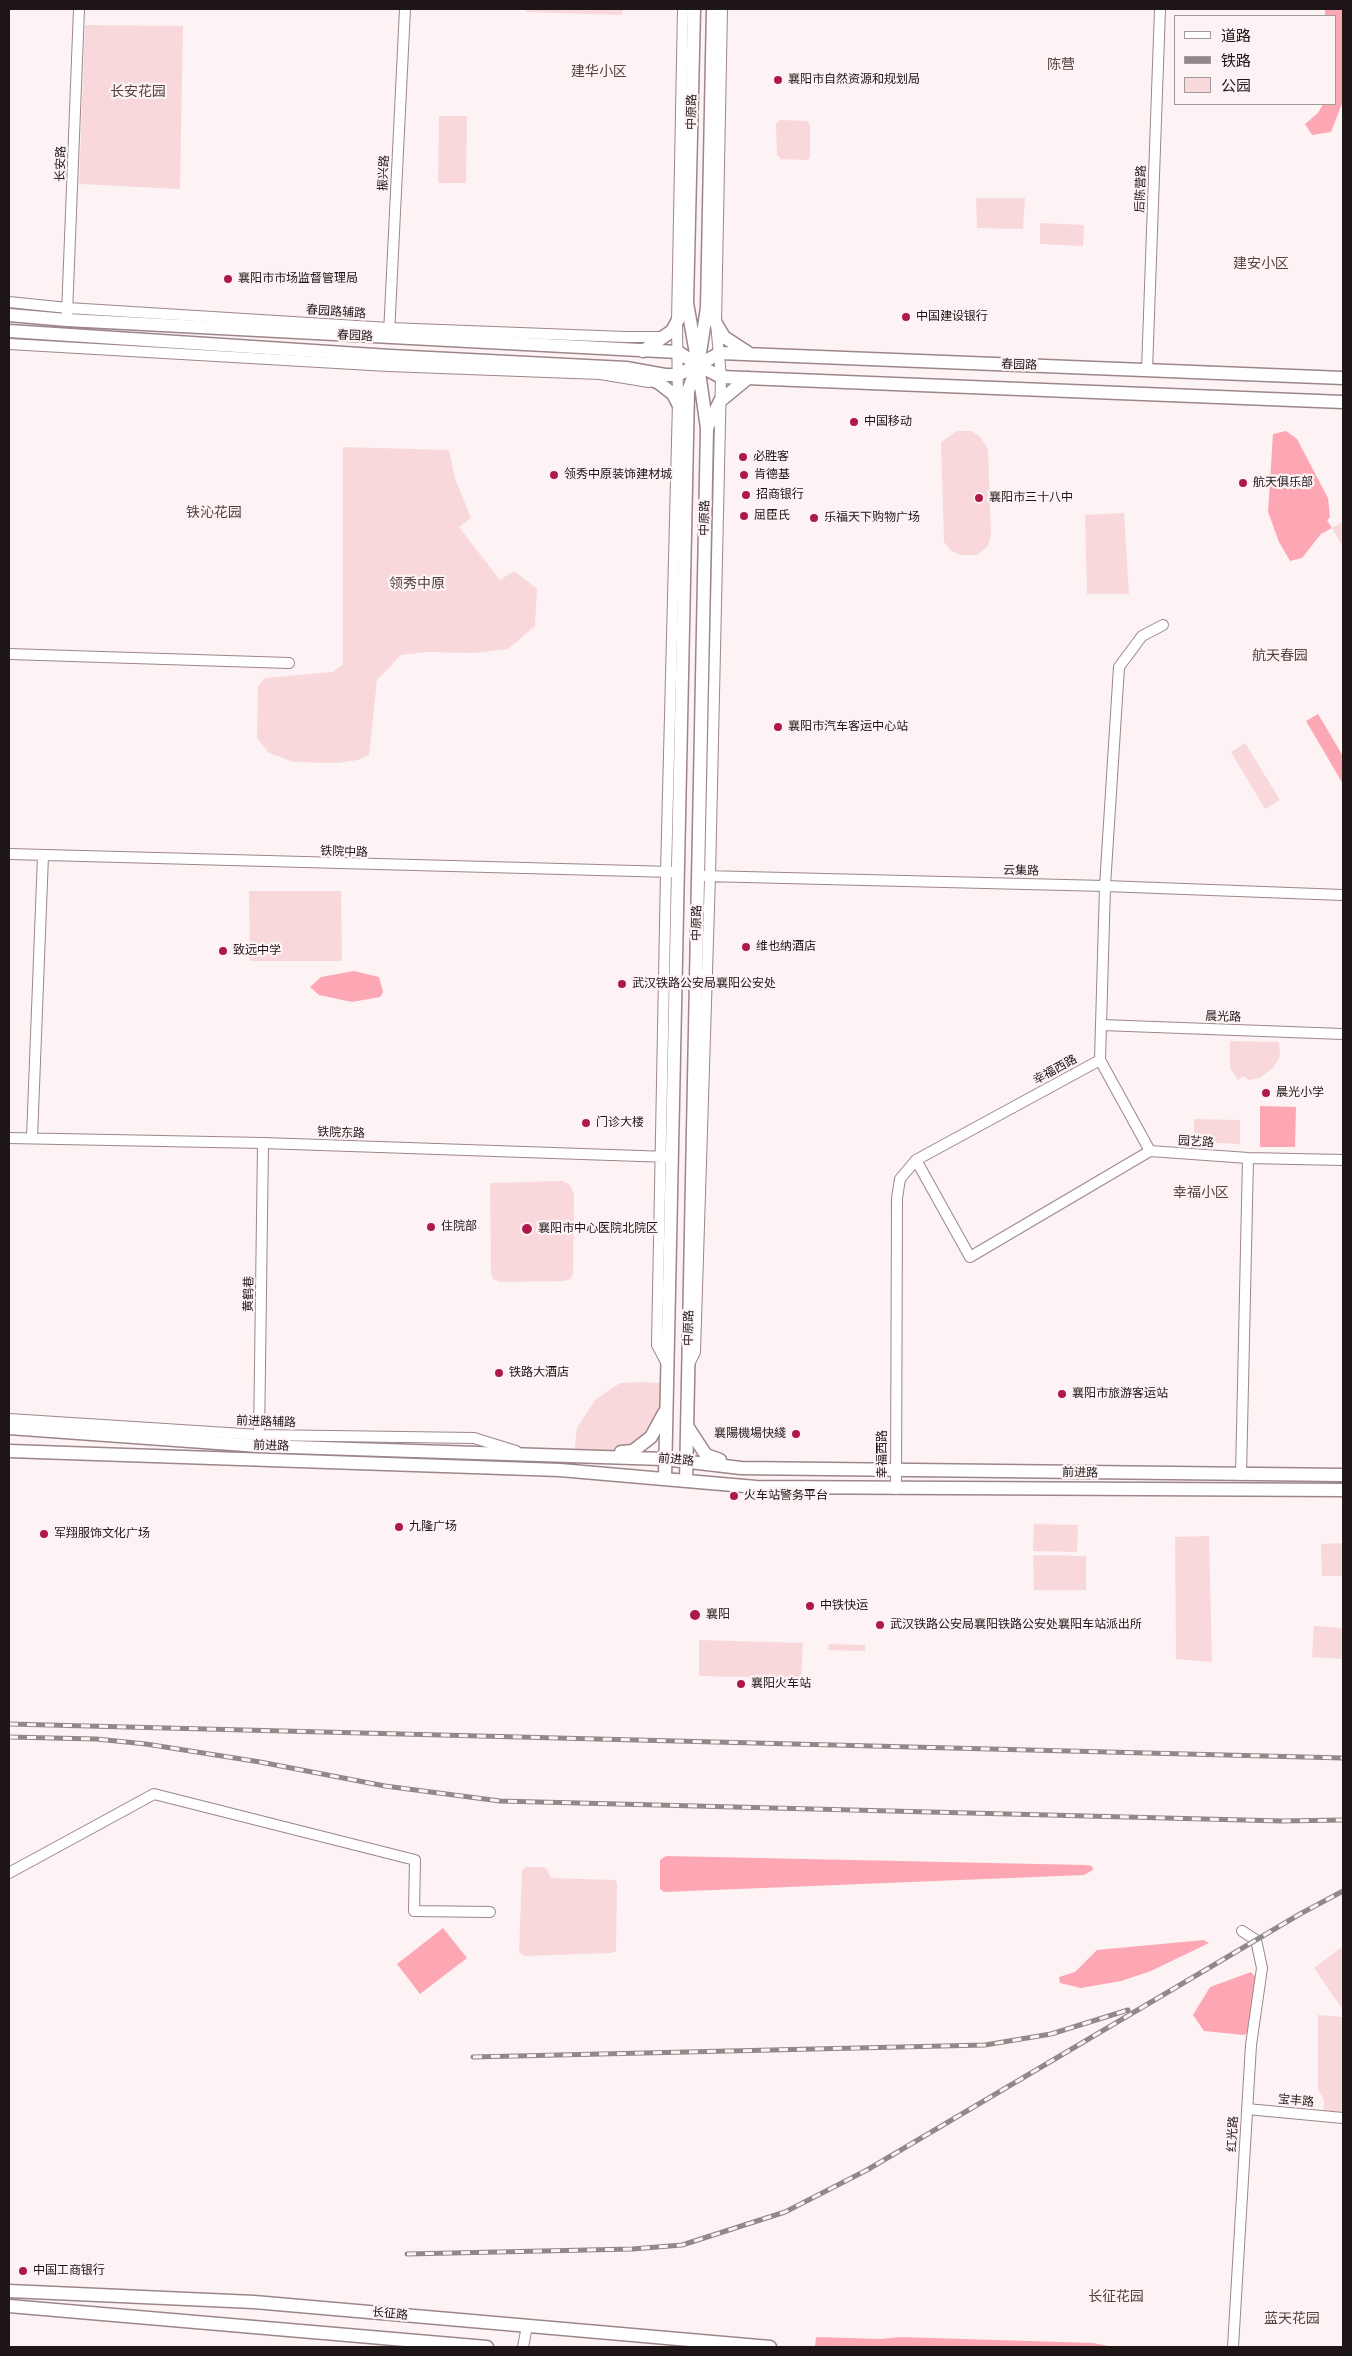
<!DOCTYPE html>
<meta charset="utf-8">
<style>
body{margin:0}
#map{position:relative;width:1352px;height:2356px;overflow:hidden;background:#fdf3f4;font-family:"PT Serif","Noto Sans SC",serif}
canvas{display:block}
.frame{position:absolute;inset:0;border:10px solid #1d1516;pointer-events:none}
.legend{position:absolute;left:1174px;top:15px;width:162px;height:90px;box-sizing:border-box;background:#fdf3f4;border:1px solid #a39a9b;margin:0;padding:6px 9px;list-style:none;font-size:15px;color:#1d1516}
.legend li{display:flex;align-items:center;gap:10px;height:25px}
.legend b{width:25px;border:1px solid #a39a9b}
</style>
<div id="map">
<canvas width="1352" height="2356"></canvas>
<div class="frame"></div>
<ul class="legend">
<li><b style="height:6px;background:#fff"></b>道路</li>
<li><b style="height:6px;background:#918889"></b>铁路</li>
<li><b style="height:14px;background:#f9d8dc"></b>公园</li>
</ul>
</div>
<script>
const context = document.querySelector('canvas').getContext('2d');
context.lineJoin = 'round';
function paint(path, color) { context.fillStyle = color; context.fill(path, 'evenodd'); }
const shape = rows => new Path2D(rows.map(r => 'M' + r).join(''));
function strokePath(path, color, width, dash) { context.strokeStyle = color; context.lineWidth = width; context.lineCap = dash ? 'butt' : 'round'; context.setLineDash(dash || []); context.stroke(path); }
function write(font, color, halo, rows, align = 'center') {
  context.font = font + ' "PT Serif","Noto Sans SC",serif'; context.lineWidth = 4.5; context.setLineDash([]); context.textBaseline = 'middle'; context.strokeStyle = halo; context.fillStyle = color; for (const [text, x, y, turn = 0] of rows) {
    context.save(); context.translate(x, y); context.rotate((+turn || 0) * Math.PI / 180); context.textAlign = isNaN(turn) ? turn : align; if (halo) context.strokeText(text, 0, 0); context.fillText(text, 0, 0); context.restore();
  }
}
const green = shape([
 [526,9,623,9,622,15,526,12],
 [85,25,183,26,180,189,79,184],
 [439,116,467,116,466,183,438,183],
 [780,120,807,121,810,125,810,157,808,160,781,159,777,155,776,124],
 [976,198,1025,198,1023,229,977,228],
 [1040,223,1084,225,1083,246,1040,244],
 [957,431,972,431,980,437,988,449,991,536,987,547,977,555,960,555,950,550,944,542,941,442],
 [343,447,449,450,455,478,471,518,459,527,500,580,514,571,537,589,535,626,508,649,474,653,427,652,401,655,377,680,369,755,358,760,337,763,294,762,269,753,257,738,258,686,265,678,333,672,343,664],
 [1124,513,1129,594,1087,594,1085,515],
 [1343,521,1343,547,1332,528],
 [1245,743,1280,800,1265,809,1231,752],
 [249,891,341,891,342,961,250,961],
 [1230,1041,1279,1042,1280,1056,1273,1068,1260,1078,1249,1080,1243,1076,1238,1080,1230,1068],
 [1194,1119,1240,1120,1240,1144,1194,1142],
 [562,1181,570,1185,574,1194,573,1274,570,1279,564,1281,500,1282,493,1279,491,1274,490,1183],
 [645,1382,666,1384,666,1411,633,1451,574,1455,577,1428,595,1400,620,1383],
 [1034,1524,1078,1525,1077,1552,1033,1551],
 [1209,1536,1212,1662,1176,1659,1175,1537],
 [1343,1543,1343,1576,1322,1576,1321,1544],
 [1033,1555,1086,1556,1086,1590,1034,1590],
 [1314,1626,1343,1628,1343,1659,1312,1657],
 [699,1640,803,1643,801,1678,699,1676],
 [829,1644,865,1645,865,1651,828,1650],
 [525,1867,543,1867,547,1869,551,1878,615,1880,617,1883,616,1951,612,1953,524,1956,519,1952,522,1871],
 [1343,1946,1343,2010,1314,1968],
 [1318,2015,1343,2017,1343,2118,1323,2116,1324,2100,1318,2089]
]);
const forest = shape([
 [1325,9,1343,9,1343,101,1331,132,1312,135,1305,124,1318,113,1323,104,1336,104,1336,16,1325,16],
 [1286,431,1297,439,1328,498,1330,517,1327,520,1332,528,1321,534,1302,558,1290,561,1279,542,1268,512,1273,434],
 [1318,714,1343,756,1343,784,1306,721],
 [354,971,379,977,383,992,380,997,352,1002,319,995,310,987,321,977],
 [1260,1106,1296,1107,1295,1147,1260,1147],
 [666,1856,1085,1865,1092,1866,1093,1870,1084,1875,664,1892,660,1889,660,1860],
 [443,1928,467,1958,420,1994,397,1964],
 [1204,1940,1209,1943,1151,1971,1121,1981,1081,1988,1060,1983,1059,1977,1075,1972,1097,1950],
 [1251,1972,1256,1977,1250,2032,1244,2035,1204,2031,1193,2015,1210,1987],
 [816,2337,881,2339,900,2337,1093,2343,1114,2347,830,2347,815,2346]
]);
const minor = shape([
 [9,302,68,308,389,328,625,337,663,337],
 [67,314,79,9],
 [389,334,405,9],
 [9,344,388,366,600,374,649,382],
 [1147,370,1160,9],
 [9,654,289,663],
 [9,854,672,872],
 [705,876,1105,886,1343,895],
 [1101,1025,1343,1034],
 [1100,1060,1150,1151,1248,1158,1343,1160],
 [9,1138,263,1143,669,1157],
 [32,1138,43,856],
 [916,1160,970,1257,1150,1151],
 [667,1364,657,1345,666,872,678,402,677,322,683,9],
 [689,1364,695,1352,710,876,721,377,716,323,722,9],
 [9,1419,259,1435,474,1438,516,1451],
 [259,1440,263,1143],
 [1241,1475,1248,1158],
 [896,1489,897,1198,900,1179,916,1160,1100,1060,1105,886,1119,667,1142,636,1163,625],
 [9,1873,154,1794,415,1860,414,1911,490,1912],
 [1247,2109,1343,2118],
 [523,2347,527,2326],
 [1233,2347,1251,2045,1262,1968,1256,1940,1242,1931]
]);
const major = shape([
 [707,308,724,337,750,354],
 [9,315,67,320,678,352,698,365,720,353,1343,378],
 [9,331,390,356,626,368,665,375,677,375,698,365,721,377,1343,402],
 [643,351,672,331,687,303],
 [642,376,659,383,673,394,686,419],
 [707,428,720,401,748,378],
 [687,1426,706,1455,720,1460],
 [9,1428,259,1446,664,1459,741,1468,1343,1475],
 [9,1451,560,1470,756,1487,1343,1490],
 [621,1452,633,1451,651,1437,664,1413],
 [665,1479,688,391,698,365,687,303,694,9],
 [686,1481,707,428,698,365,707,308,713,9],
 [9,2291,254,2302,770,2347],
 [9,2306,487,2347]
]);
const rail = shape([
 [9,1724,1343,1758],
 [9,1737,96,1739,146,1744,260,1762,385,1786,500,1801,1282,1821,1343,1820],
 [473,2057,985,2045,1051,2034,1128,2010],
 [407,2254,632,2249,682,2245,785,2212,867,2170,1300,1914,1343,1891]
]);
const markers = [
 [778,80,5,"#ad1a49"],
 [228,279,5,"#ad1a49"],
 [906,317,5,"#ad1a49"],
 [854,422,5,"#ad1a49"],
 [743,457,5,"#ad1a49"],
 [554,475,5,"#ad1a49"],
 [744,475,5,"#ad1a49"],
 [1243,483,5,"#ad1a49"],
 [746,495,5,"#ad1a49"],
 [979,498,5,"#ad1a49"],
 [744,516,5,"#ad1a49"],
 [814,518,5,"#ad1a49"],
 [778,727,5,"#ad1a49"],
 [746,947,5,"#ad1a49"],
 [223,951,5,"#ad1a49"],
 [622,984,5,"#ad1a49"],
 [1266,1093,5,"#ad1a49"],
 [586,1123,5,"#ad1a49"],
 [431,1227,5,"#ad1a49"],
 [527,1229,6,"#ad1a49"],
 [499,1373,5,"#ad1a49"],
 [1062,1394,5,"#ad1a49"],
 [796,1434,5,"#ad1a49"],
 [734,1496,5,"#ad1a49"],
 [399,1527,5,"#ad1a49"],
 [44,1534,5,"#ad1a49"],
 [810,1606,5,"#ad1a49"],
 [695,1615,6,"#ad1a49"],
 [880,1625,5,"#ad1a49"],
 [741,1684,5,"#ad1a49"],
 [23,2271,5,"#ad1a49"]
];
const poiNames = [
 ["襄阳市自然资源和规划局",788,80],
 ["襄阳市市场监督管理局",238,279],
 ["中国建设银行",916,317],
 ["中国移动",864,422],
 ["必胜客",753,457],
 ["领秀中原装饰建材城",564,475],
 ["肯德基",754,475],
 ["航天俱乐部",1253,483],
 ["招商银行",756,495],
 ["襄阳市三十八中",989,498],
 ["屈臣氏",754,516],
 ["乐福天下购物广场",824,518],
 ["襄阳市汽车客运中心站",788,727],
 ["维也纳酒店",756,947],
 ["致远中学",233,951],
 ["武汉铁路公安局襄阳公安处",632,984],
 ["晨光小学",1276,1093],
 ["门诊大楼",596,1123],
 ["住院部",441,1227],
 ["襄阳市中心医院北院区",538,1229],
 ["铁路大酒店",509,1373],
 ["襄阳市旅游客运站",1072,1394],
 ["襄陽機場快綫",786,1434,"right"],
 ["火车站警务平台",744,1496],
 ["九隆广场",409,1527],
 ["军翔服饰文化广场",54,1534],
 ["中铁快运",820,1606],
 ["襄阳",706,1615],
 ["武汉铁路公安局襄阳铁路公安处襄阳车站派出所",890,1625],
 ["襄阳火车站",751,1684],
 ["中国工商银行",33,2271]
];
const streetNames = [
 ["中原路",692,112,-89],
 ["长安路",61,164,-88],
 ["振兴路",384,173,-87],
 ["后陈营路",1141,189,-88],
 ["春园路辅路",336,312,4],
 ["春园路",355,336,3],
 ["春园路",1019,365,2],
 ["中原路",705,518,-89],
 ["铁院中路",344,852,2],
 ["云集路",1021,871,1],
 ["中原路",697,923,-89],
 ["晨光路",1223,1017,2],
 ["幸福西路",1055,1070,-29],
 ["铁院东路",341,1133,2],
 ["园艺路",1196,1142,4],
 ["黄鹤巷",249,1294,-89],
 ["中原路",689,1328,-89],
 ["前进路辅路",266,1422,2],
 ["前进路",271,1446,2],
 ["幸福西路",883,1454,-90],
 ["前进路",676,1460,5],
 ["前进路",1080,1473,1],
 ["宝丰路",1296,2101,5],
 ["红光路",1233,2134,-87],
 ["长征路",390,2314,5]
];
const neighbourhoodNames = [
 ["陈营",1061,65],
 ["建华小区",599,72],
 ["长安花园",138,92],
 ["建安小区",1261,264],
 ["铁沁花园",214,513],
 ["领秀中原",417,584],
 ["航天春园",1280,656],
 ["幸福小区",1201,1193],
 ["长征花园",1116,2297],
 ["蓝天花园",1292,2319]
];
paint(green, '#f9d8dc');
paint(forest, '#fda7b4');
strokePath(minor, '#9d8689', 12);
strokePath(major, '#9d8689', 15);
strokePath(minor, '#fff', 10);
strokePath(major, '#fff', 12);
strokePath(rail, '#918889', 5);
strokePath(rail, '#fdf3f4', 3, [9]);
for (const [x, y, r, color] of markers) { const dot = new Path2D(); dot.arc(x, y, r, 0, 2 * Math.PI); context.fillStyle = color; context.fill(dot); strokePath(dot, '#fdf3f4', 2); }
write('12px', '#1d1516', '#fdf3f4', poiNames, 'left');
write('12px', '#1d1516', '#fdf3f4', streetNames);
write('14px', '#554043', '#fdf3f4', neighbourhoodNames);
</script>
